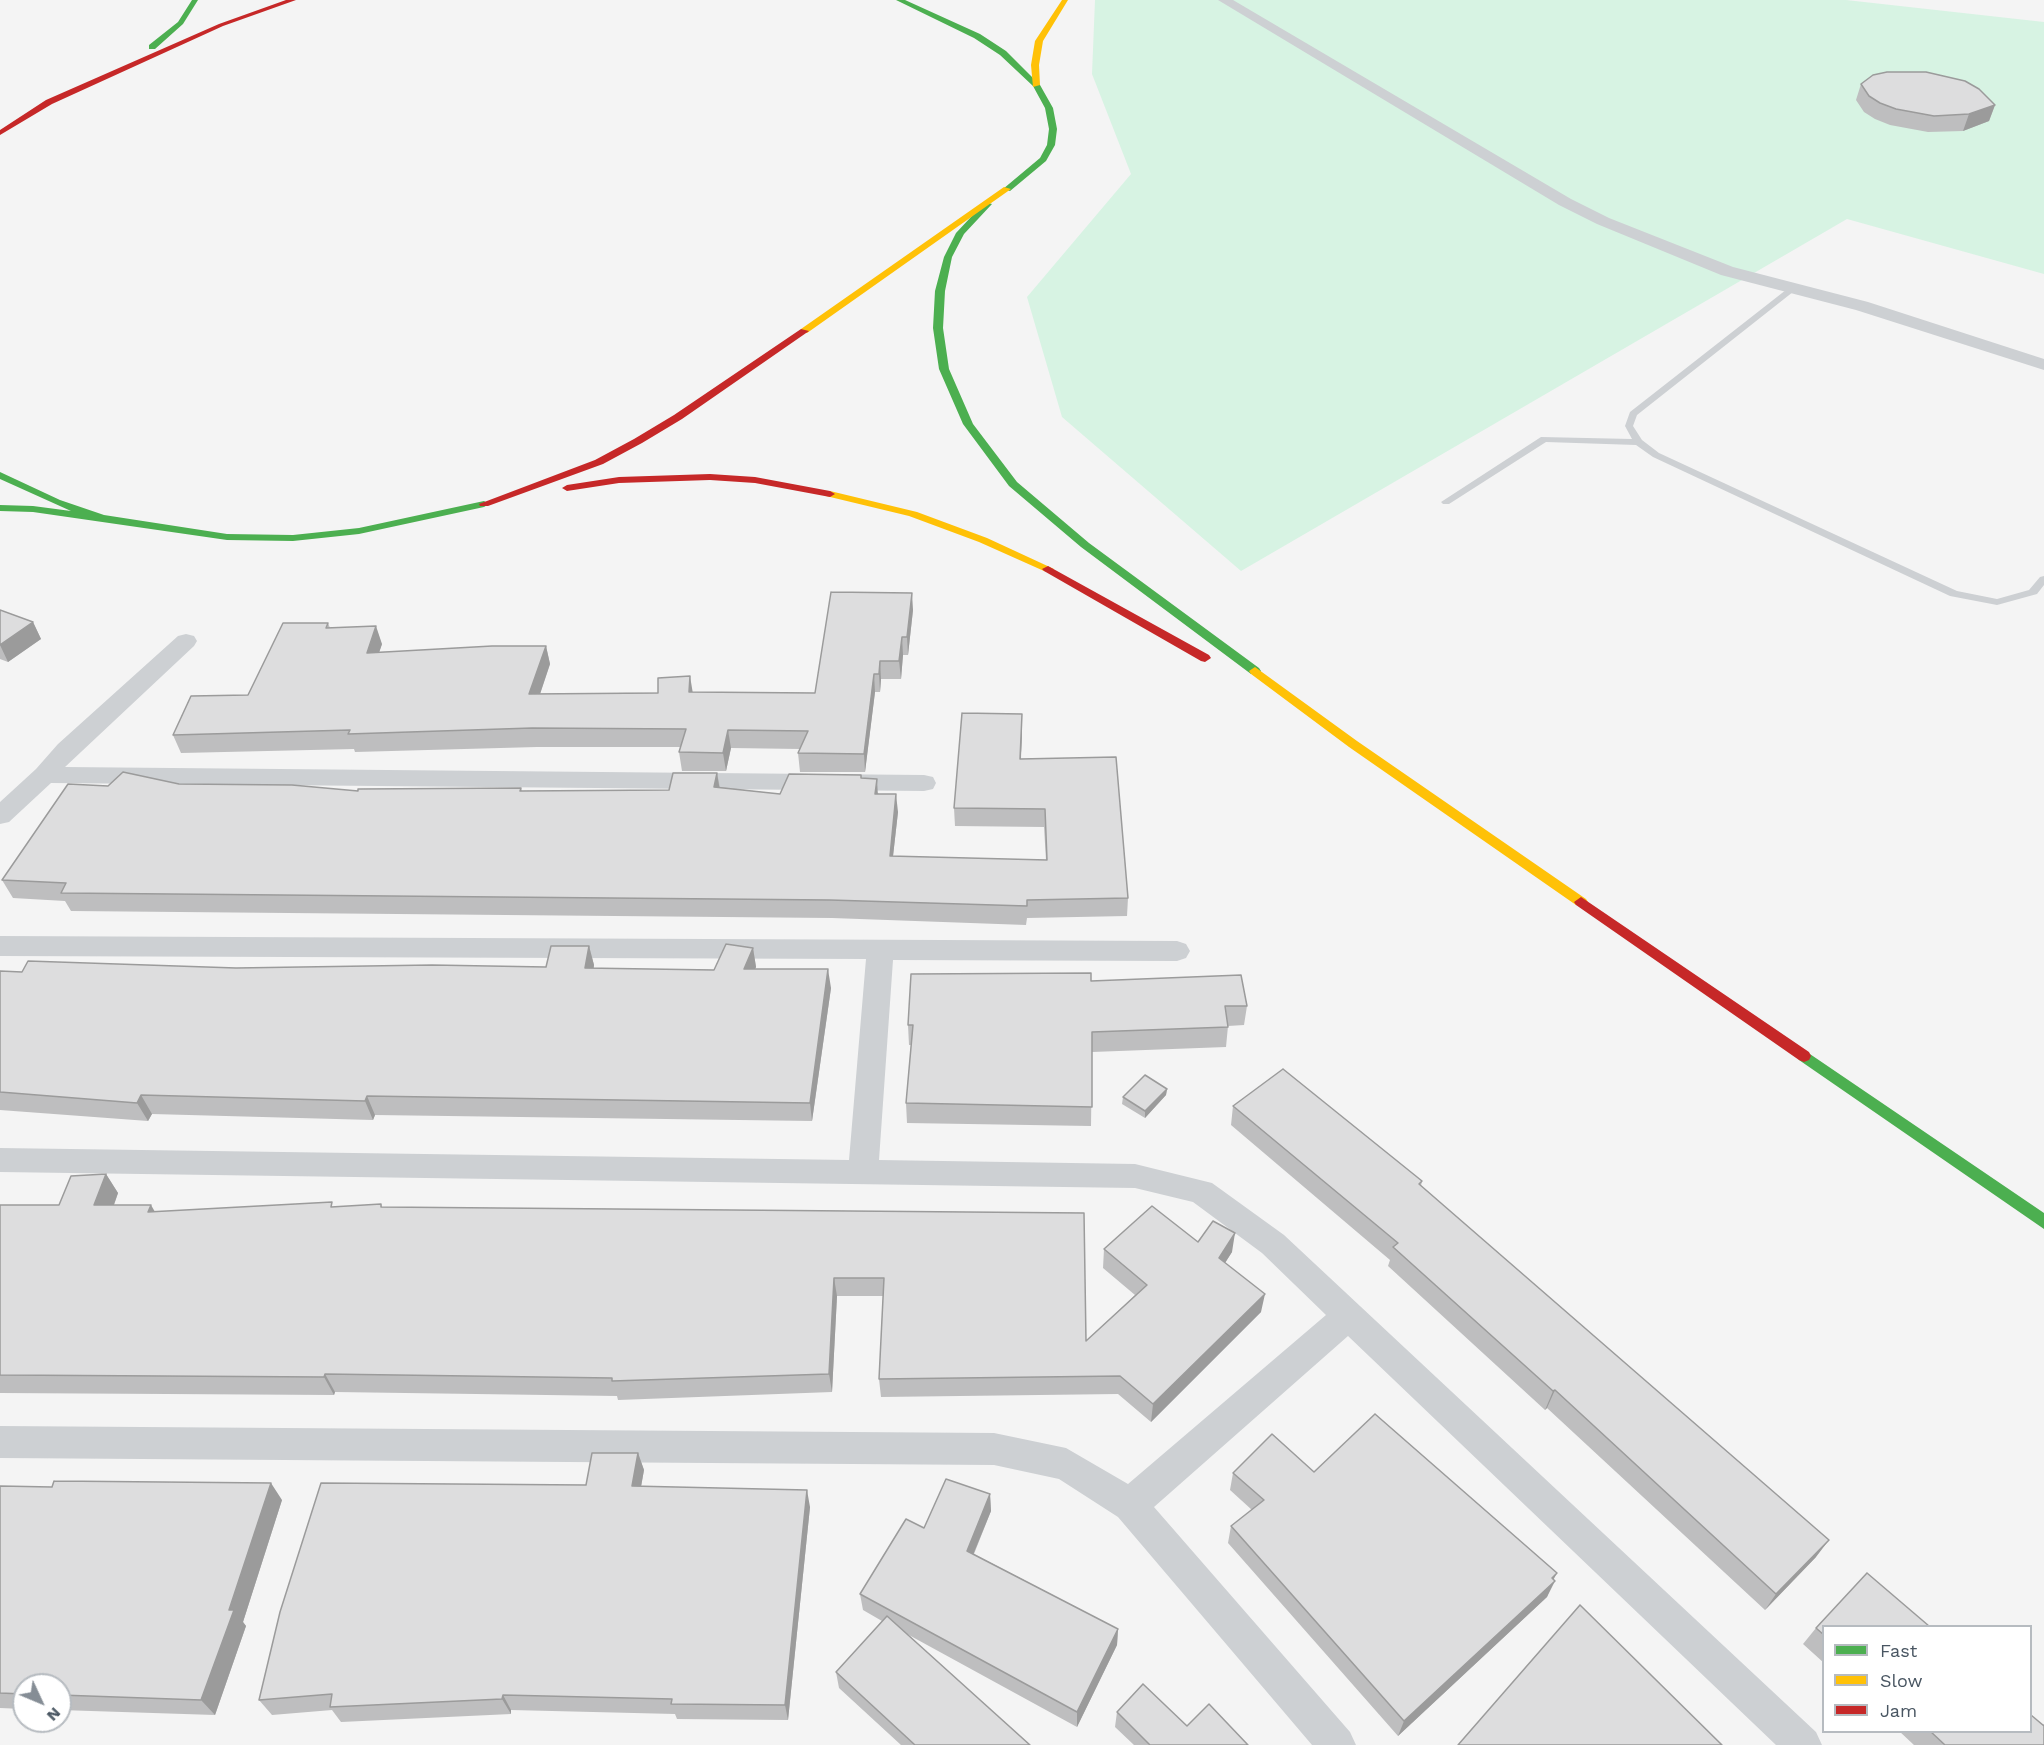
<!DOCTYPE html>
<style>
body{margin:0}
#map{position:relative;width:2044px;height:1745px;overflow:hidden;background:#f4f4f4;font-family:"Work Sans",sans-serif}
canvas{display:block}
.legend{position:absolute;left:1822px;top:1625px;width:210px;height:108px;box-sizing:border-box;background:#fff;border:2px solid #b6bbc0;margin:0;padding:8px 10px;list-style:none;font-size:18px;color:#495662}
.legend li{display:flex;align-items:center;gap:12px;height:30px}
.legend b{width:30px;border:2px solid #b6bbc0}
.north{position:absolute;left:12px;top:1673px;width:60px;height:60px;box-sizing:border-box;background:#fff;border:2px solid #b6bbc0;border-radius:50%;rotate:134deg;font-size:16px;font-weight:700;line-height:24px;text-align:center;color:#495662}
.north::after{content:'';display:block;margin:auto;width:21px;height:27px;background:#858d95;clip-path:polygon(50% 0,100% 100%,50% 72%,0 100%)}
</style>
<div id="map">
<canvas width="2044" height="1745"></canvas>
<ul class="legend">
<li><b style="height:8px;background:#4caf50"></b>Fast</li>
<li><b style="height:8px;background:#ffc107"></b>Slow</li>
<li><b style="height:8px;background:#c62828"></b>Jam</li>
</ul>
<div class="north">N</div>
</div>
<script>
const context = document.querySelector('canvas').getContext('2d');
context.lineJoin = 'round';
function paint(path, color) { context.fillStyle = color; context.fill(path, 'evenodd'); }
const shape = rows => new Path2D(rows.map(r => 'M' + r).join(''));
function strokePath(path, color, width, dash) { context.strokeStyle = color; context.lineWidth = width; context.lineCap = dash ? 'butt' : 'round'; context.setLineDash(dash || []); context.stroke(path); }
const green = shape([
 [1095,0,1846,0,2044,22,2044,274,1847,219,1241,571,1062,417,1027,297,1131,174,1092,74]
]);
const lane = shape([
 [1791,286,1798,288,1637,415,1633,426,1642,440,1659,453,1957,591,1997,599,2029,590,2040,577,2044,576,2044,585,2037,594,1997,605,1950,596,1653,457,1636,445,1546,442,1449,504,1443,504,1441,502,1541,437,1632,439,1625,426,1630,412,1791,286]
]);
const street = shape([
 [1218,0,1233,0,1571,199,1609,218,1733,267,1868,302,2044,359,2044,370,1856,310,1721,275,1597,224,1559,205,1218,0],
 [186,634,194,636,197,641,194,646,65,767,924,775,933,777,936,783,933,789,924,791,51,783,9,822,0,824,0,802,36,769,58,744,178,636,186,634],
 [0,936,1177,941,1186,944,1190,951,1186,958,1177,961,893,960,879,1160,1135,1164,1212,1183,1284,1235,1816,1732,1822,1745,1776,1745,1348,1336,1154,1507,1350,1732,1356,1745,1312,1745,1118,1517,1059,1479,994,1465,0,1458,0,1426,994,1433,1066,1448,1128,1484,1326,1315,1262,1253,1193,1202,1135,1188,0,1172,0,1148,849,1160,866,959,0,956,0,936]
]);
const fast = shape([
 [192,0,198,0,183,24,155,49,149,49,149,45,178,22,192,0],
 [896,0,905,0,980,34,1006,51,1040,85,1053,108,1057,129,1055,145,1046,161,1010,191,1003,189,1040,158,1047,145,1049,129,1045,108,1033,86,1000,55,974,38,896,0],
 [985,202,992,204,964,234,952,257,945,291,943,328,949,369,973,424,1017,482,1089,543,1259,668,1261,671,1259,674,1251,674,1081,547,1009,486,963,424,939,369,933,328,935,291,944,257,956,233,985,202],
 [0,472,60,500,104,515,227,534,293,535,359,528,484,501,489,504,484,507,359,534,293,541,227,540,33,512,0,511,0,505,33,506,71,511,0,479,0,472],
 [1804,1050,2044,1213,2044,1229,1799,1060,1797,1056,1799,1052,1804,1050]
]);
const slow = shape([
 [1062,0,1068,0,1043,41,1039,65,1040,85,1033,87,1031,65,1035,41,1062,0],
 [1004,187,1011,189,807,333,801,333,801,329,1004,187],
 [830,491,917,512,987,538,1054,569,1048,572,1044,571,979,542,909,516,826,496,825,494,830,491],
 [1255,667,1357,741,1586,899,1588,902,1586,905,1576,905,1349,747,1251,674,1249,671,1255,667]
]);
const jam = shape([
 [286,0,296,0,223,26,52,104,0,135,0,130,46,100,219,24,286,0],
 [801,329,809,331,682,419,642,443,603,464,488,506,480,506,479,504,595,460,634,439,674,415,801,329],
 [710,474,755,477,830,491,835,494,830,497,755,483,710,480,619,483,567,491,562,488,567,485,619,477,710,474],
 [1048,566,1209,655,1211,658,1205,662,1201,661,1044,571,1042,569,1048,566],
 [1581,897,1809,1052,1811,1056,1809,1060,1804,1062,1799,1060,1576,905,1574,902,1581,897]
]);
const wall = shape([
 [1861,84,1995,105,1989,121,1963,131,1928,132,1890,125,1875,119,1864,112,1856,100],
 [0,610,33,622,41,639,8,662,0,659],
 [913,610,908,655,903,655,901,679,881,679,880,692,875,692,865,772,800,772,798,753,800,749,731,748,726,771,682,771,679,752,681,747,537,747,355,752,354,749,181,753,173,735,248,695,328,623,330,628,382,644,379,652,546,646,550,664,540,694,693,692,815,693],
 [1022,732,1021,759,1128,898,1127,916,1027,918,1026,925,832,918,71,911,65,901,13,898,2,880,108,786,179,784,358,791,521,788,522,791,669,790,717,773,720,787,780,794,861,775,862,778,898,812,893,856,1046,860,1044,827,955,826,954,808],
 [589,946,594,965,594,968,714,970,753,948,756,967,755,969,831,988,812,1121,375,1115,373,1120,152,1114,148,1121,0,1110,0,971,22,972,236,968,546,967],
 [1091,981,1247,1006,1244,1025,1228,1026,1226,1047,1092,1052,1091,1126,907,1123,906,1103,911,1045,909,1045,908,1025],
 [1167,1089,1166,1095,1145,1118,1122,1104,1123,1097],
 [1233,1106,1422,1181,1421,1186,1816,1557,1765,1610,1547,1408,1545,1410,1388,1266,1390,1260,1231,1125],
 [106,1174,118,1193,114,1205,155,1212,334,1207,381,1204,382,1207,1084,1213,1086,1341,1135,1295,1103,1268,1104,1249,1198,1242,1232,1252,1225,1263,1261,1312,1151,1422,1118,1394,881,1397,879,1379,883,1296,837,1296,832,1392,618,1400,617,1396,335,1392,334,1395,0,1393,0,1205,59,1205],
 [638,1453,644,1470,641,1487,810,1507,788,1720,677,1719,675,1714,511,1710,511,1714,341,1722,332,1710,272,1715,259,1700,586,1485],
 [1314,1472,1553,1579,1547,1597,1398,1736,1228,1543,1231,1526,1252,1510,1230,1490,1233,1473],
 [0,1486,282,1500,243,1622,246,1626,215,1715,60,1710,60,1685,24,1685,24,1709,0,1708],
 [990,1494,991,1511,974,1554,1118,1629,1117,1645,1077,1727,907,1634,1030,1745,901,1745,839,1688,836,1672,882,1621,863,1610,860,1594,924,1528],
 [1824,1626,1824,1663,1803,1644,1816,1628],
 [1117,1712,1187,1726,1248,1745,1134,1745,1115,1727],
 [2044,1724,2044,1745,1914,1745,1899,1731,2031,1731]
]);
const shadedWall = shape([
 [1995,105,1989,121,1963,131,1969,114],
 [912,593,913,610,908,655,907,637],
 [33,622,41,639,8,662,0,645],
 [376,626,382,644,373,671,367,653],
 [902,637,903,655,901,679,899,661],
 [546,646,550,664,534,712,529,694],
 [880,661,881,679,880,692,879,674],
 [874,674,875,692,865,772,864,754],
 [690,676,693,694,689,692],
 [1022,714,1022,732,1020,777,1020,759],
 [728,730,731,748,726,771,723,753],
 [717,773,720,791,714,787],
 [877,779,878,797,875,794],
 [896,794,898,812,891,874,890,856],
 [589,946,594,965,590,987,585,968],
 [753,948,756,967,747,988,744,969],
 [828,969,831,988,812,1121,810,1103],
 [1167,1089,1166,1095,1145,1118,1145,1111],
 [141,1095,152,1114,148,1121,137,1103],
 [367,1096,375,1115,373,1120,365,1101],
 [106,1174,118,1193,107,1224,94,1205],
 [151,1205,162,1224,148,1212],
 [1235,1233,1232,1252,1216,1277,1219,1258],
 [834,1278,837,1296,832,1392,829,1374],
 [1265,1294,1261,1312,1151,1422,1153,1404],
 [325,1374,335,1392,334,1395,324,1377],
 [1555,1390,1547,1408,1545,1410,1553,1391],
 [638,1453,644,1470,638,1503,632,1486],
 [271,1483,282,1500,243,1622,246,1626,215,1715,201,1700,229,1610],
 [807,1490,810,1507,788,1720,785,1705],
 [990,1494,991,1511,968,1567,967,1551],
 [1829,1540,1816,1557,1765,1610,1776,1594],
 [1557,1573,1550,1586,1555,1581,1547,1597,1398,1736,1404,1721],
 [1118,1629,1117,1645,1077,1727,1077,1712],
 [503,1695,511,1710,511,1714,502,1699]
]);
const building = shape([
 [1887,72,1926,72,1965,81,1979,89,1995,105,1969,114,1934,116,1896,109,1880,103,1869,96,1861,84,1873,75,1887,72],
 [831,592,912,593,907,637,902,637,899,661,880,661,879,674,874,674,864,754,798,753,808,731,728,730,723,753,679,752,686,729,532,728,348,734,350,730,173,735,191,696,248,695,283,623,328,623,326,628,376,626,367,653,492,646,546,646,529,694,658,693,658,678,690,676,689,692,815,693,831,592],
 [0,610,33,622,0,645,0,610],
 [962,713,1022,714,1020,759,1116,757,1128,898,1027,900,1027,906,830,900,61,893,66,883,2,880,68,784,108,786,123,772,179,784,292,785,358,791,358,789,521,788,520,791,669,790,673,773,717,773,714,787,780,794,789,774,861,775,861,778,877,779,875,794,896,794,890,856,1047,860,1045,809,954,808,962,713],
 [726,944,753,948,744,969,828,969,810,1103,367,1096,365,1101,141,1095,137,1103,0,1092,0,971,22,972,28,961,236,968,432,965,546,967,551,946,589,946,585,968,714,970,726,944],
 [1091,973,1091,981,1241,975,1247,1006,1225,1006,1228,1027,1092,1032,1092,1107,906,1103,913,1025,908,1025,911,974,1091,973],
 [1283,1069,1422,1181,1419,1184,1829,1540,1776,1594,1555,1390,1553,1391,1393,1247,1398,1243,1233,1106,1283,1069],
 [1145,1075,1167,1089,1145,1111,1123,1097,1145,1075],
 [106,1174,94,1205,151,1205,148,1212,332,1202,331,1207,381,1204,381,1207,1084,1213,1086,1341,1147,1285,1104,1249,1152,1206,1198,1242,1213,1221,1235,1233,1219,1258,1265,1294,1153,1404,1120,1376,879,1379,884,1278,834,1278,829,1374,612,1381,612,1378,325,1374,324,1377,0,1375,0,1205,59,1205,71,1176,106,1174],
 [1375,1414,1557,1573,1552,1578,1555,1581,1404,1721,1231,1526,1264,1500,1233,1473,1272,1434,1314,1472,1375,1414],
 [592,1453,638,1453,632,1486,807,1490,785,1705,671,1704,672,1699,503,1695,502,1699,330,1707,332,1694,259,1700,280,1612,321,1483,586,1485,592,1453],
 [946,1479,990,1494,967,1551,1118,1629,1077,1712,860,1594,906,1519,924,1528,946,1479],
 [54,1481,271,1483,229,1610,234,1610,201,1700,60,1695,60,1685,24,1685,24,1694,0,1693,0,1486,52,1487,54,1481],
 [1867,1573,1929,1626,1824,1626,1824,1635,1816,1628,1867,1573],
 [1580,1605,1722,1745,1458,1745,1580,1605],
 [887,1616,1030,1745,915,1745,836,1672,887,1616],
 [1143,1684,1187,1726,1209,1704,1248,1745,1150,1745,1117,1712,1143,1684],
 [2031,1715,2044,1726,2044,1745,1945,1745,1930,1731,2031,1731,2031,1715]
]);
paint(green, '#d7f3e3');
paint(lane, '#cdd0d3');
paint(street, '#cdd0d3');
paint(fast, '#4caf50');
paint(slow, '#ffc107');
paint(jam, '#c62828');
paint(wall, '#bebebf');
paint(shadedWall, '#9b9b9b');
paint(building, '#ddddde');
strokePath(building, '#9b9b9b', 1.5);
</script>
